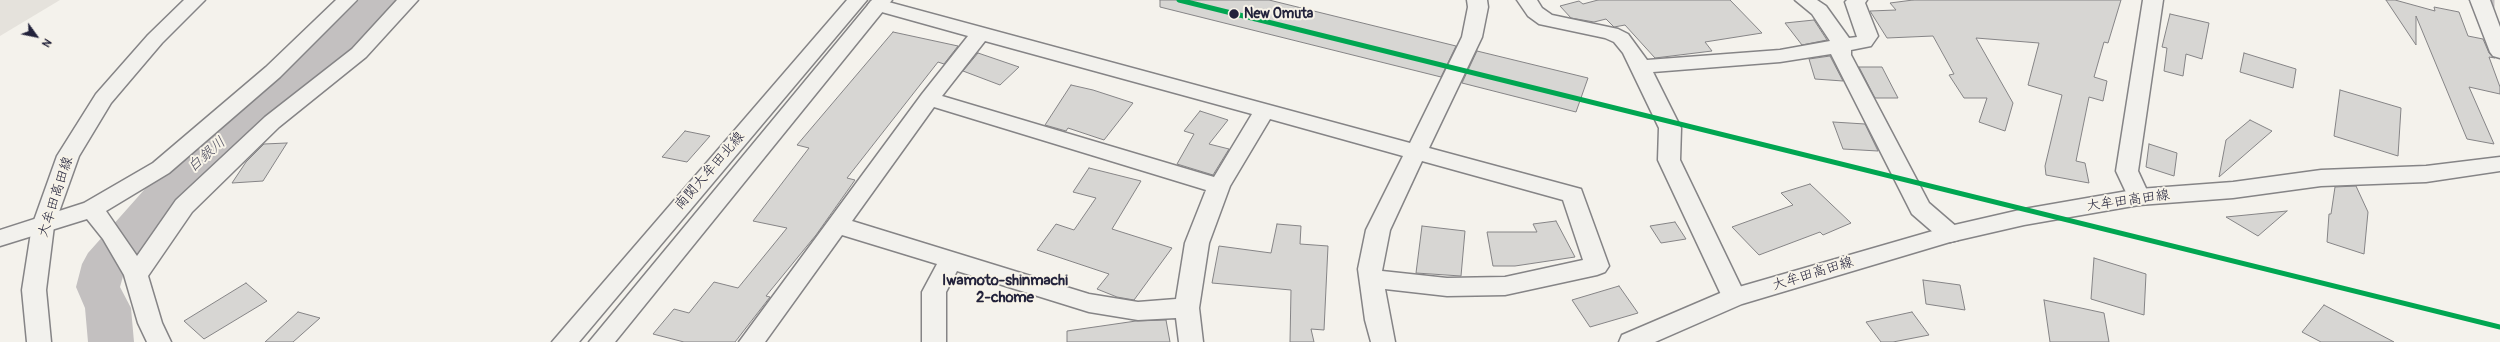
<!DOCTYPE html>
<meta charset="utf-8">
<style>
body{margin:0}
#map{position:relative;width:2500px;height:342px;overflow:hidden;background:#f4f2ec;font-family:Pangolin,sans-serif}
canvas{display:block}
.north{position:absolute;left:16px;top:16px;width:40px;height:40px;-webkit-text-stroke:3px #f7f3e8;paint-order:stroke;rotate:123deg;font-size:11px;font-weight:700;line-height:16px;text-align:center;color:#22223b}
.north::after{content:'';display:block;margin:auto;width:14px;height:18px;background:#22223b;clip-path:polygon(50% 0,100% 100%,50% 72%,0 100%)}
</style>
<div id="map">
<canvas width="2500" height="342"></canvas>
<div class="north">N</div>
</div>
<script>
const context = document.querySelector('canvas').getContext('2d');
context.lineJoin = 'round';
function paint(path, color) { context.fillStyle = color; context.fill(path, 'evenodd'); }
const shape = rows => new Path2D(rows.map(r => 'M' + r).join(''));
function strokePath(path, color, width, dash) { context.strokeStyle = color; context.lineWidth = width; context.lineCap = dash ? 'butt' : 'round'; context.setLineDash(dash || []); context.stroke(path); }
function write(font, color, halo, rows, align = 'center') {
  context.font = font + ' Pangolin,"Klee One",sans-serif'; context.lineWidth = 4; context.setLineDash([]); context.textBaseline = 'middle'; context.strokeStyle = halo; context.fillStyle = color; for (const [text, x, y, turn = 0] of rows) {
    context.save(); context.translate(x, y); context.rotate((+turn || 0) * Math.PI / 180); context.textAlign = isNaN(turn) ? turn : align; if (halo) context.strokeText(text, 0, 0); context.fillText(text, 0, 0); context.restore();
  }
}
const built = shape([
 [0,0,60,0,0,36]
]);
const stream = shape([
 [2491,0,2491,6]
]);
const river = shape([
 [359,0,397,0,346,54,182,201,125,269,120,287,131,308,134,342,88,342,85,308,76,287,82,264,88,253,152,181,320,38,359,0]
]);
const building = shape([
 [1160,0,1269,0,1456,46,1441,77,1160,7,1160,0],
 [1598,0,1730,0,1762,33,1705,42,1712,51,1655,58,1625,25,1614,27,1606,19,1594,22,1571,18,1560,6,1579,1,1583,4,1598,0],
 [1913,0,2121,0,2108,43,2104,42,2094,77,2107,81,2103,101,2089,97,2076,161,2085,163,2089,183,2046,175,2045,166,2062,95,2028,85,2039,43,1976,38,2013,103,2005,131,1979,122,1987,98,1964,98,1949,75,1954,74,1933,36,1887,38,1870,11,1896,10,1890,3,1913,0],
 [2386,0,2395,0,2435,11,2434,7,2459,12,2468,36,2483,39,2489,53,2495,58,2489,57,2500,87,2500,94,2469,87,2494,144,2467,139,2416,16,2416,45,2386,0],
 [2170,14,2209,23,2202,59,2186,54,2183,76,2164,71,2167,48,2162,47,2170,14],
 [1814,20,1827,40,1802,45,1785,23,1814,20],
 [893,32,958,46,944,64,938,62,847,178,855,180,816,235,766,296,770,297,735,342,684,342,653,334,674,309,689,313,714,282,738,288,787,228,753,221,809,148,797,145,893,32],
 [1477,51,1588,78,1576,112,1462,83,1477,51],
 [978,53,1019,67,1000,85,963,71,978,53],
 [2244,53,2296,69,2293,88,2240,72,2244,53],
 [1830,56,1843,81,1815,79,1809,59,1830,56],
 [1859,67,1882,67,1898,98,1875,98,1859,67],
 [1071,85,1093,90,1133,103,1104,140,1068,128,1066,131,1045,125,1071,85],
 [2340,90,2401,108,2398,156,2334,136,2340,90],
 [1200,111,1228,120,1209,144,1229,149,1213,175,1177,164,1194,134,1184,131,1200,111],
 [2250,120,2272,131,2219,177,2226,140,2250,120],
 [1833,122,1865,124,1878,151,1843,149,1833,122],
 [685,131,710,136,687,162,662,157,685,131],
 [287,143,263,181,232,183,246,162,264,144,287,143],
 [2149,144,2177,153,2174,176,2146,167,2149,144],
 [1089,168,1141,181,1112,229,1172,248,1134,300,1117,297,1097,289,1109,274,1037,250,1056,224,1074,230,1096,198,1073,192,1089,168],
 [1810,184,1851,223,1823,235,1820,232,1759,255,1732,227,1793,205,1781,193,1810,184],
 [2356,186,2368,212,2364,254,2327,242,2329,214,2331,214,2335,187,2356,186],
 [2287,211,2258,236,2226,217,2287,211],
 [1556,221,1575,257,1515,266,1493,266,1487,232,1537,232,1533,224,1556,221],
 [1675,222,1686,239,1661,243,1650,226,1675,222],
 [1277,224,1301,226,1300,244,1328,246,1324,330,1311,329,1314,342,1290,342,1291,290,1212,283,1219,246,1271,253,1277,224],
 [1422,226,1465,231,1461,276,1416,273,1422,226],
 [2094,258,2146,274,2144,315,2091,299,2094,258],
 [1923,280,1960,285,1965,310,1926,304,1923,280],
 [246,283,267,301,204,339,184,321,246,283],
 [1619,286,1638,313,1590,327,1572,300,1619,286],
 [2044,300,2104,313,2109,342,2050,342,2044,300],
 [2324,305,2394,342,2321,342,2302,332,2324,305],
 [298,312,320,318,293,342,265,342,298,312],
 [1912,312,1929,335,1893,342,1881,342,1866,322,1912,312],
 [1166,320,1170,342,1067,342,1067,331,1136,321,1166,320]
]);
const minor = shape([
 [336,0,357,0,280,77,169,173,106,211,137,256,176,200,265,117,352,49,397,0,418,0,366,57,279,127,192,212,148,276,162,323,171,342,147,342,138,323,124,275,103,239,87,219,0,246,0,230,84,203,153,163,266,67,336,0],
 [881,0,1410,143,1462,37,1468,7,1467,0,1487,0,1488,7,1482,37,1429,148,1581,189,1609,266,1605,272,1597,275,1505,295,1447,296,1385,289,1395,342,1371,342,1365,320,1358,269,1366,230,1403,156,1270,119,1230,186,1209,243,1199,308,1203,342,1179,342,1176,318,1138,320,1089,312,957,271,946,292,946,342,922,342,922,292,937,264,842,235,765,342,739,342,922,94,968,36,871,9,868,5,871,1,881,0],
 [985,41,1252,114,1214,177,942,96,985,41],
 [934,107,1206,190,1185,243,1176,299,1138,302,1089,294,852,221,934,107],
 [1422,161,1563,200,1583,260,1505,277,1447,278,1382,271,1390,230,1422,161],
 [1517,0,1537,0,1542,8,1552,15,1618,29,1628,34,1647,60,1780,50,1830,41,1812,14,1795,0,1817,0,1826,6,1849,38,1857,37,1845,2,1847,0,1867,0,1865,3,1878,36,1871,46,1851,50,1851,55,1929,203,1958,228,1962,234,1958,240,1950,242,1942,240,1912,214,1831,54,1780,62,1653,72,1681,128,1680,160,1746,297,1743,303,1734,306,1725,303,1658,160,1659,128,1623,53,1614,42,1605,38,1539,24,1528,16,1517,0],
 [2143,0,2163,0,2138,171,2150,197,2147,203,2139,205,2131,203,2116,171,2143,0],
 [2470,0,2490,0,2500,27,2500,58,2493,56,2490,52,2470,0]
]);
const major = shape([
 [184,0,205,0,162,43,111,103,79,156,54,226,46,290,51,342,27,342,22,290,32,226,57,156,96,94,148,35,184,0],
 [847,0,867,0,579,342,552,342,847,0],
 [872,0,892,0,615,342,589,342,872,0],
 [2500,157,2500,171,2426,182,2321,186,2233,198,2139,205,2024,225,1950,242,1742,304,1655,342,1619,342,1622,335,1725,291,1950,226,2024,209,2139,189,2233,182,2321,170,2426,166,2500,157]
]);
const rail1 = shape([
 [1179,0,2500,327]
]);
const markers = [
 [1234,14,5.5,"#22223b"]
];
const stopNames = [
 ["New Omuta",1244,14]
];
const streetNames = [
 ["南関大牟田北線",710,171,-49],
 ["大牟田高田線",56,197,-72],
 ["大牟田高田線",2128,201,-8],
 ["大牟田高田線",1813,274,-17]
];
const waterNames = [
 ["白銀川",207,155,-41]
];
const neighbourhoodNames = [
 ["Iwamoto-shinmachi",1005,281],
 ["2-chome",1005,298]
];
paint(built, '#e5e2dc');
strokePath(stream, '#c3c0c0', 7);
paint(river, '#c3c0c0');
paint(building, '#d7d6d3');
strokePath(building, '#858486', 1);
strokePath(minor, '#858486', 3);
strokePath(major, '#858486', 3);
paint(minor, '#f2f1ed');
paint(major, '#f2f1ed');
strokePath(rail1, '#00a651', 5);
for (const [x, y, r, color] of markers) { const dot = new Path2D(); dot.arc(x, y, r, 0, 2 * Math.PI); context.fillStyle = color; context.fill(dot); strokePath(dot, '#f7f3e8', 1.5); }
write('bold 14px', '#22223b', '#f7f3e8', stopNames, 'left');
write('14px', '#22223b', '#f7f3e8', streetNames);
write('italic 15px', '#535263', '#f7f3e8', waterNames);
write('bold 15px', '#22223b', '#f7f3e8', neighbourhoodNames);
</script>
